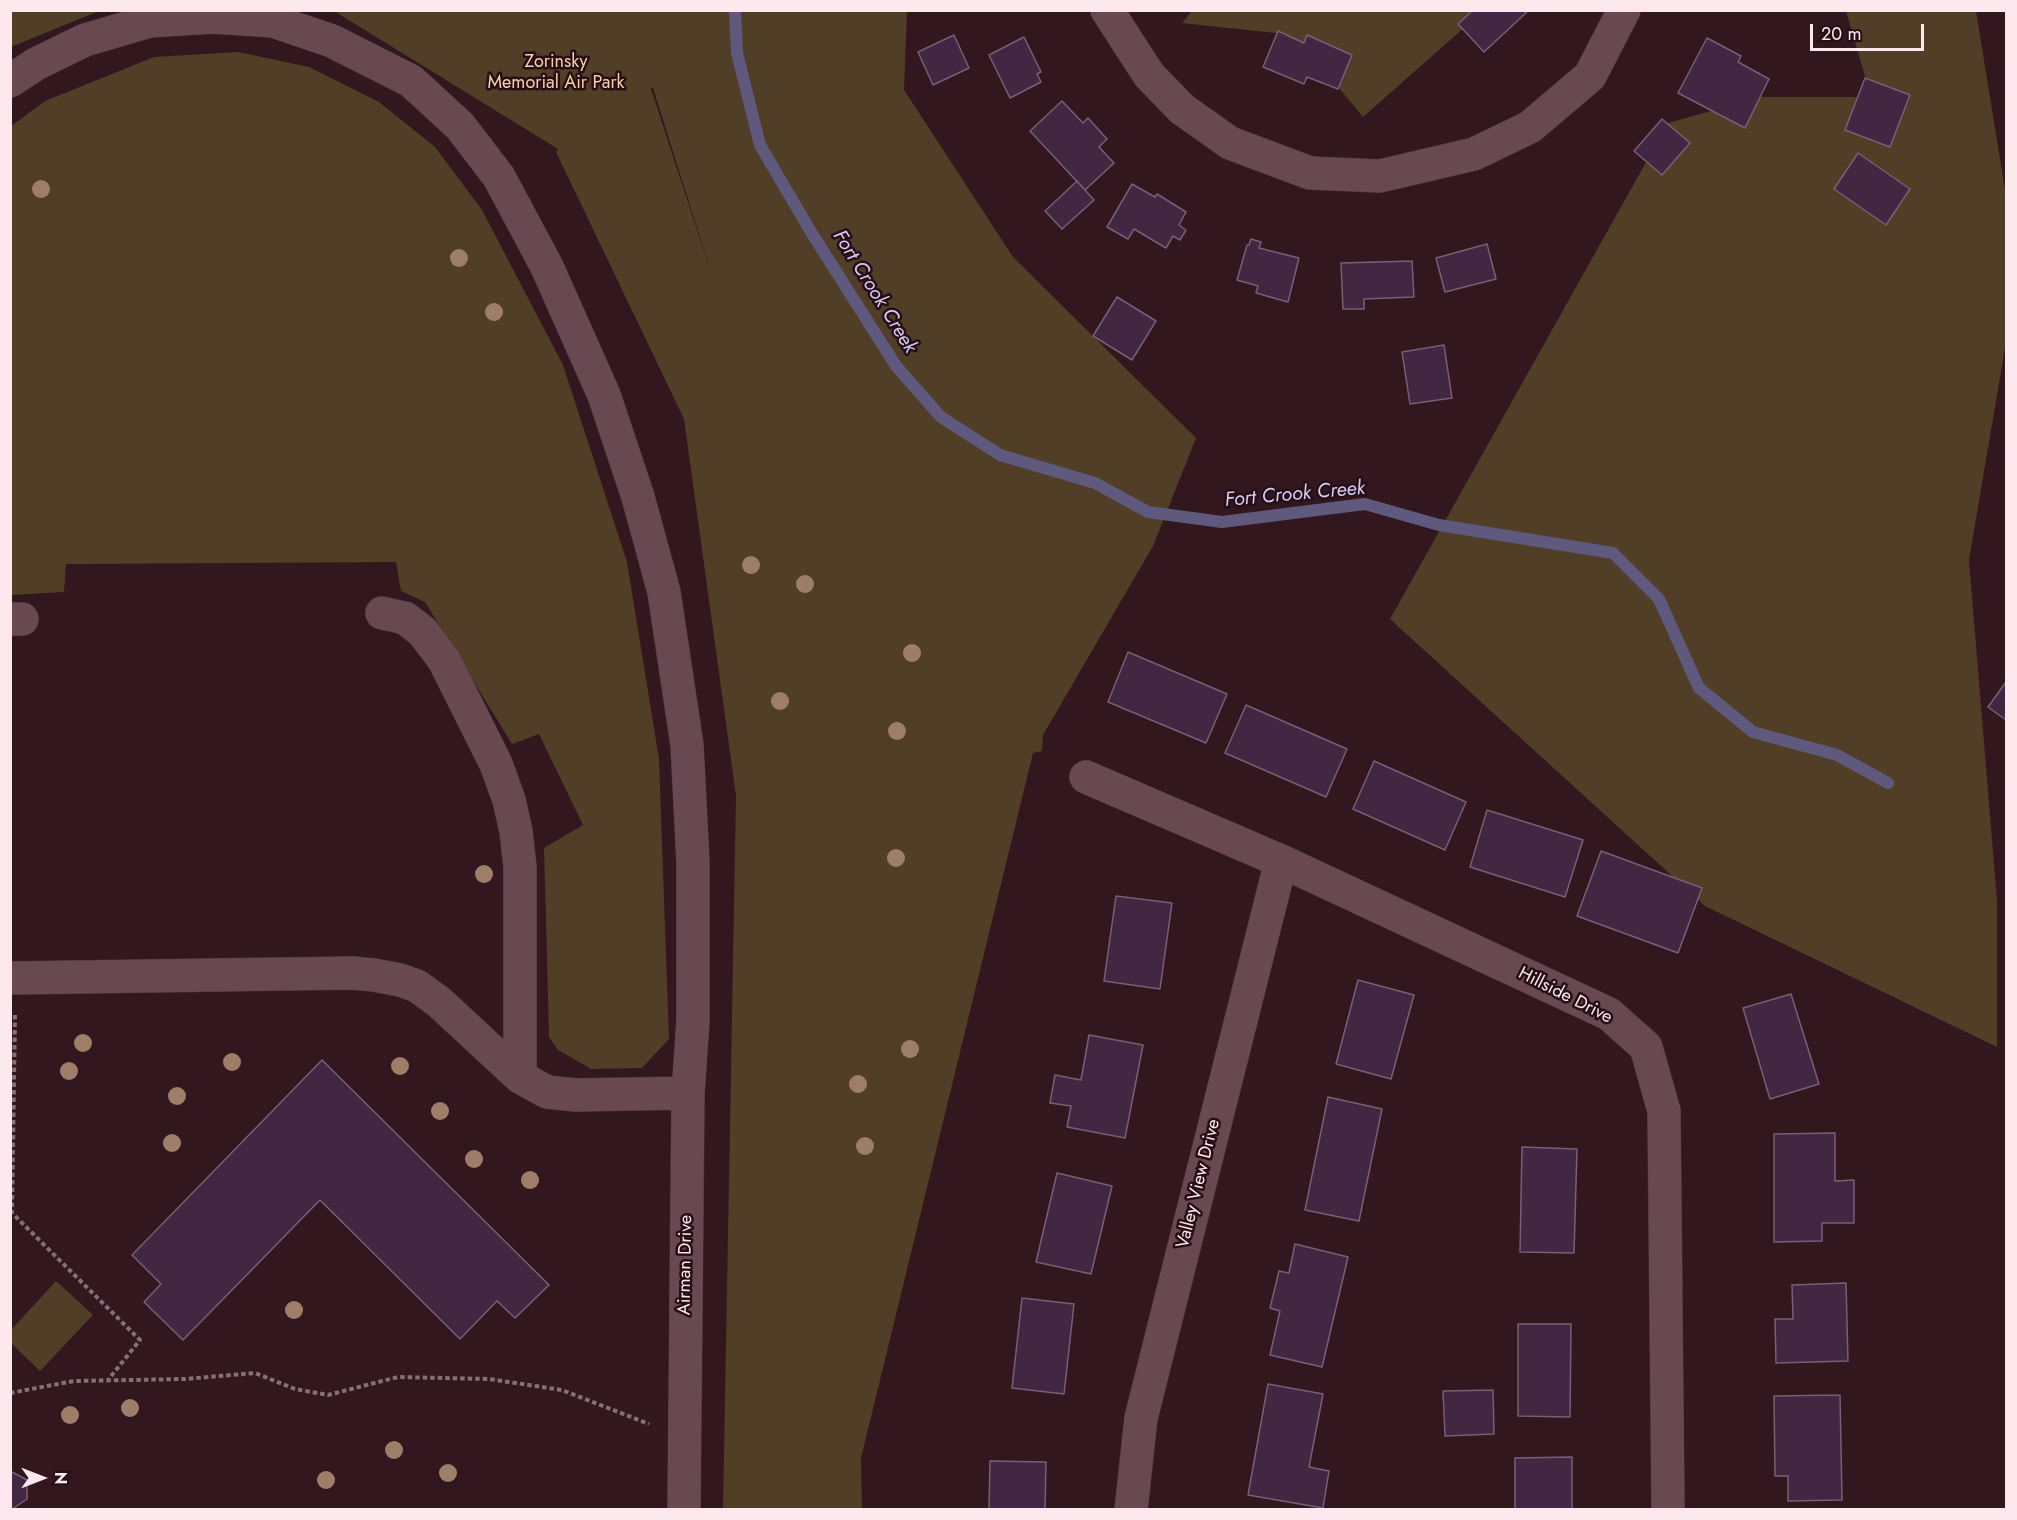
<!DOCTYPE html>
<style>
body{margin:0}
#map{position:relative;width:2017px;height:1520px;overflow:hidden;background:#32171f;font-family:Jost,sans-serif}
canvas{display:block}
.frame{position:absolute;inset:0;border:12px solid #fce8ed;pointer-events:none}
.north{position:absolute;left:12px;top:1448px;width:60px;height:60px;-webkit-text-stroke:4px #270e16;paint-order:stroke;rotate:90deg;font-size:16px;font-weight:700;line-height:24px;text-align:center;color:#fce8ed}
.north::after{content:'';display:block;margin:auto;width:21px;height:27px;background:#fce8ed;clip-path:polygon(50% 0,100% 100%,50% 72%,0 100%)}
.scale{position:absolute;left:1810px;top:24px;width:114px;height:27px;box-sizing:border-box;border:3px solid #fce8ed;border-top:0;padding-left:8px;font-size:18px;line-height:21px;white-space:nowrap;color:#fce8ed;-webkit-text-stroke:4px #270e16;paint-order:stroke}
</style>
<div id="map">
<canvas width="2017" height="1520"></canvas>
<div class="frame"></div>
<div class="north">N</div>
<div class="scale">20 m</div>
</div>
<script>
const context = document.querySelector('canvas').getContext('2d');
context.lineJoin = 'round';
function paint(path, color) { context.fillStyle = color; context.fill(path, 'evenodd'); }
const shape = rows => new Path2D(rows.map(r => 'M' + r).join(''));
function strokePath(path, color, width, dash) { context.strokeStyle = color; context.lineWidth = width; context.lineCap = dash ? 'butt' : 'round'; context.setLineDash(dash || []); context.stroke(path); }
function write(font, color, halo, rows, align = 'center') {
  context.font = font + ' Jost,sans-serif'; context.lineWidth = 5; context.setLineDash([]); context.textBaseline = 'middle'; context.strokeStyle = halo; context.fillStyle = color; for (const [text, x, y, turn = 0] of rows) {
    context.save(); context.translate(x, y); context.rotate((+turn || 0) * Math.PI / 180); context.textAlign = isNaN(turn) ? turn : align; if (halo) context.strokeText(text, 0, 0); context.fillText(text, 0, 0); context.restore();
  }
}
const green = shape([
 [11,10,99,10,99,11,11,47],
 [1193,10,1483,11,1363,117,1310,53,1285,34,1182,23],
 [334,11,907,11,904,90,1013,257,1196,438,1153,546,1043,735,1042,751,1033,753,861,1458,862,1509,723,1509,736,796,684,419,556,152,558,149],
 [653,87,653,88,716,288,651,89],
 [1846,11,1976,11,2006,196,2006,342,1969,560,1997,901,1997,1047,1705,906,1390,619,1668,123,1762,97,1871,97],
 [238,52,309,67,379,102,435,147,482,210,563,365,627,562,659,759,669,1039,642,1068,591,1069,558,1050,549,1037,544,848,583,825,539,734,512,744,425,602,401,591,396,562,66,564,64,592,11,595,11,126,45,101,154,57],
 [56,1281,93,1315,40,1371,11,1343,11,1330]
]);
const stream = shape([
 [735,10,737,53,760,145,811,232,896,366,941,417,1000,455,1095,483,1148,512,1222,522,1365,504,1439,525,1613,553,1659,599,1699,688,1753,732,1837,755,1888,783]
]);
const building = shape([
 [1473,10,1529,10,1484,52,1458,24,1473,10],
 [1278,31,1304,43,1307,35,1352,55,1338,89,1307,77,1304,84,1263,67,1278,31],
 [954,35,969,68,933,85,918,52,954,35],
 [1024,37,1041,72,1037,74,1041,82,1010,98,989,55,1024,37],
 [1707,38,1741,56,1738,62,1769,79,1745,128,1678,93,1707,38],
 [1865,78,1910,95,1890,147,1845,130,1865,78],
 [1062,101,1083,123,1088,118,1107,139,1099,147,1114,163,1085,190,1030,131,1062,101],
 [1662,119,1690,143,1662,175,1634,151,1662,119],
 [1858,153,1910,189,1886,225,1834,189,1858,153],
 [1077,181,1094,200,1062,229,1045,211,1077,181],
 [1132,184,1155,197,1157,194,1186,212,1179,225,1186,230,1180,240,1173,236,1166,248,1134,229,1128,239,1107,227,1132,184],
 [1251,239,1261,242,1259,248,1299,258,1288,302,1256,293,1258,286,1237,280,1247,245,1249,245,1251,239],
 [1487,244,1496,279,1445,292,1436,258,1487,244],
 [1412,261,1414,297,1364,299,1364,309,1343,309,1341,263,1412,261],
 [1117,297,1156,321,1132,360,1093,336,1117,297],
 [1444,345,1452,398,1410,404,1402,352,1444,345],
 [1128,652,1227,694,1206,743,1108,702,1128,652],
 [2006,682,2006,720,1988,707,2006,682],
 [1246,705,1347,749,1326,797,1225,753,1246,705],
 [1374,761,1466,802,1445,850,1353,809,1374,761],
 [1487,810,1583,840,1565,897,1470,867,1487,810],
 [1601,851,1702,888,1678,953,1577,916,1601,851],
 [1116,896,1172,903,1160,989,1104,981,1116,896],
 [1358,980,1414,995,1391,1079,1336,1064,1358,980],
 [1791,994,1819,1084,1770,1099,1743,1008,1791,994],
 [1089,1035,1143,1045,1125,1138,1067,1127,1071,1106,1050,1103,1055,1075,1081,1080,1089,1035],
 [322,1060,549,1285,515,1318,497,1301,460,1339,320,1200,183,1340,144,1302,161,1284,132,1255,322,1060],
 [1328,1097,1382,1109,1359,1221,1305,1210,1328,1097],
 [1835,1133,1835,1181,1854,1180,1854,1223,1822,1223,1822,1241,1774,1242,1774,1134,1835,1133],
 [1522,1147,1577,1149,1574,1253,1520,1252,1522,1147],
 [1057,1173,1112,1186,1091,1274,1036,1262,1057,1173],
 [1295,1244,1348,1257,1322,1367,1270,1355,1280,1311,1270,1308,1279,1271,1289,1273,1295,1244],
 [1846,1283,1848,1361,1776,1363,1775,1319,1793,1319,1792,1285,1846,1283],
 [1022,1298,1074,1304,1064,1394,1012,1388,1022,1298],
 [1518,1324,1571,1324,1570,1417,1518,1416,1518,1324],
 [1268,1384,1323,1394,1309,1467,1329,1471,1323,1508,1248,1495,1268,1384],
 [1493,1390,1494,1434,1445,1436,1443,1391,1493,1390],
 [1840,1395,1842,1500,1788,1501,1788,1476,1775,1476,1774,1396,1840,1395],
 [1572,1457,1572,1510,1515,1510,1515,1458,1572,1457],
 [990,1461,1046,1462,1045,1510,989,1510,990,1461],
 [10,1471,27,1480,27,1499,11,1510,10,1471]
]);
const path = shape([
 [15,1015,12,1213,140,1340,108,1380],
 [10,1393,74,1381,185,1379,255,1373,295,1389,328,1395,398,1377,489,1379,562,1390,649,1424]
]);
const minor = shape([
 [1107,10,1149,75,1182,109,1230,143,1310,173,1380,176,1474,154,1530,127,1590,76,1624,10],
 [10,81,36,64,85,40,150,21,213,17,273,21,332,41,411,81,460,126,499,177,547,267,604,395,638,497,664,592,687,745,693,862,693,1021,688,1093,684,1510],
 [382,613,405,618,423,632,444,660,496,764,509,800,516,831,520,867,520,1077],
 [10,619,22,619],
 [1086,777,1281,861,1609,1014,1646,1047,1664,1111,1668,1510],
 [10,978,352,973,374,975,400,980,417,986,439,1002,520,1077,547,1092,576,1095,688,1093],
 [1131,1510,1141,1418,1281,861]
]);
const trees = [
 [41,189],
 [459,258],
 [494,312],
 [751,565],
 [805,584],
 [912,653],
 [780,701],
 [897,731],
 [896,858],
 [484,874],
 [83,1043],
 [910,1049],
 [232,1062],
 [400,1066],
 [69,1071],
 [858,1084],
 [177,1096],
 [440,1111],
 [172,1143],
 [865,1146],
 [474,1159],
 [530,1180],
 [294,1310],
 [130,1408],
 [70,1415],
 [394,1450],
 [448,1473],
 [326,1480]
];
const parkNames = [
 ["Zorinsky",556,63],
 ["Memorial Air Park",556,84]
];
const streetNames = [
 ["Hillside Drive",1565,996,27],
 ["Valley View Drive",1199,1184,-76],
 ["Airman Drive",686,1265,-89]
];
const waterNames = [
 ["Fort Crook Creek",874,292,58],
 ["Fort Crook Creek",1295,495,-5]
];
paint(green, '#513e27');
strokePath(stream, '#5f597e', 12);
paint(building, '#422742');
strokePath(building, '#776076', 1.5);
strokePath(minor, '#4a353b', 34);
strokePath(path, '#876f76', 4, [4.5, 3]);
strokePath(minor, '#684851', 33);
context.fillStyle = '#9f7e69';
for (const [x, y] of trees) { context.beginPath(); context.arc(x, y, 9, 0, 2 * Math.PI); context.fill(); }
write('18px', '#f8d2a6', '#270e16', parkNames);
write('18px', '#fce8ed', '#270e16', streetNames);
write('italic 20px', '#d4cef5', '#270e16', waterNames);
</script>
